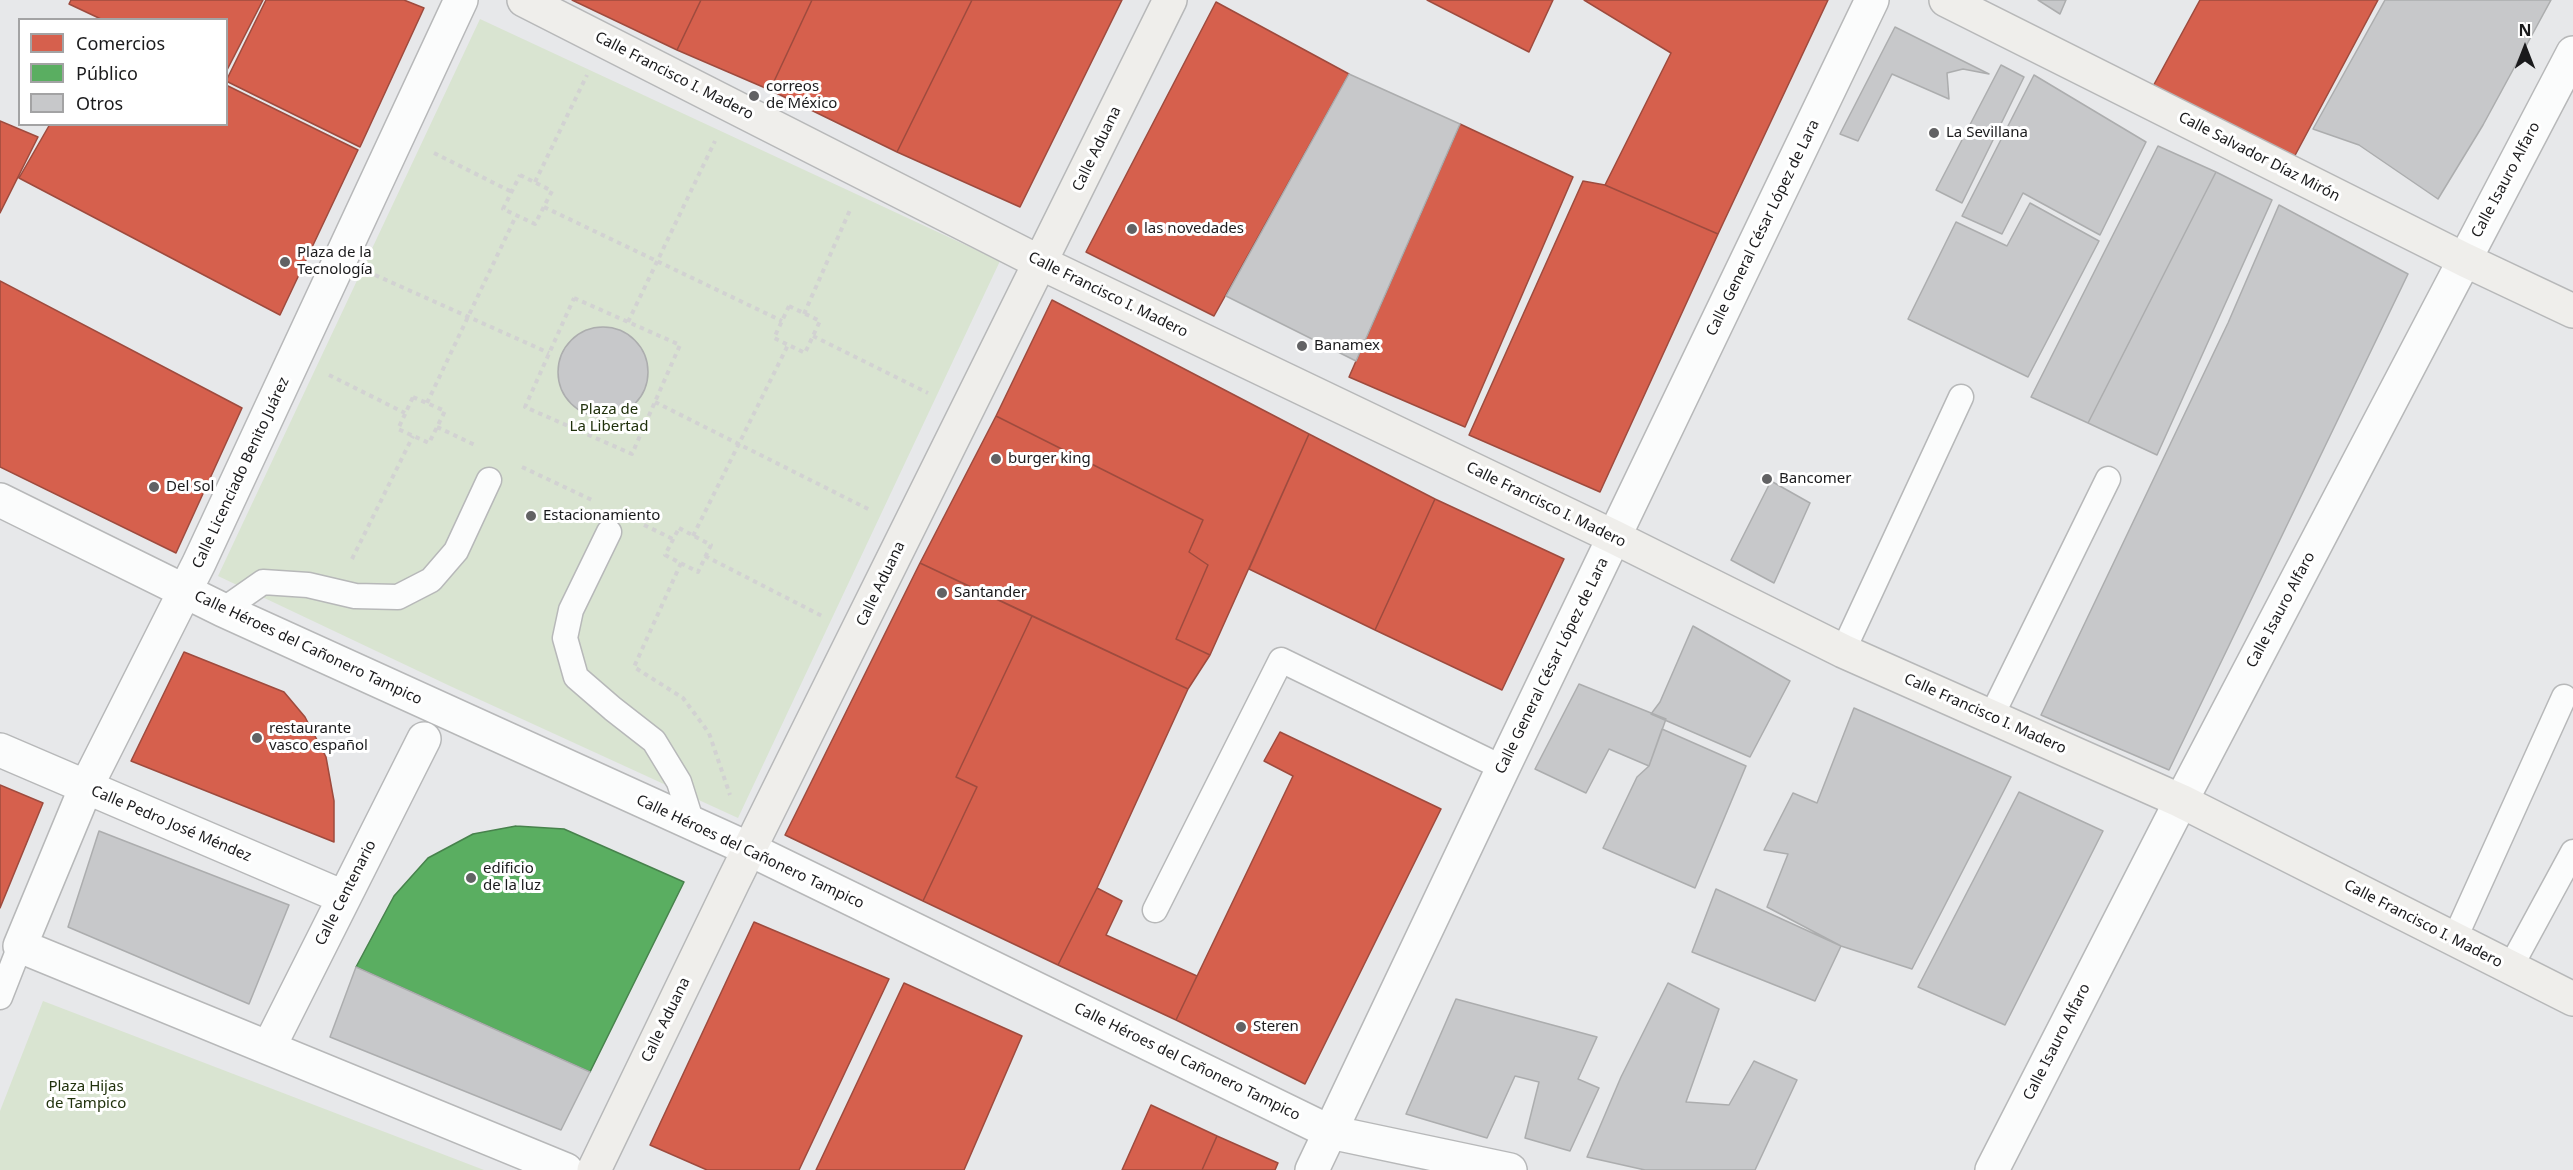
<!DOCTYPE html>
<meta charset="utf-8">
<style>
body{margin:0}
#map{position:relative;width:2573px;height:1170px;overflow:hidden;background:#e7e8ea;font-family:"Noto Sans",sans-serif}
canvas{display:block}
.legend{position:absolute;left:18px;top:18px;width:210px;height:108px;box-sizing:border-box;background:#fff;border:2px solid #a3a3a4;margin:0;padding:8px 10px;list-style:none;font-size:18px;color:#1a1a1c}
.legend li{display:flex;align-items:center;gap:12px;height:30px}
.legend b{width:30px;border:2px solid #a3a3a4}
.north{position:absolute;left:2495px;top:18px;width:60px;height:60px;-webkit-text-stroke:4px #fff;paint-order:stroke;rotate:0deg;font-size:16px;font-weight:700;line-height:24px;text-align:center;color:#1a1a1c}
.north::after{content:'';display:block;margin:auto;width:21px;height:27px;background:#1a1a1c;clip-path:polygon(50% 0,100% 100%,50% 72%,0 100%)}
</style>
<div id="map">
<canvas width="2573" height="1170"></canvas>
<ul class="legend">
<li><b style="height:16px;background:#d6604d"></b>Comercios</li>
<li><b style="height:16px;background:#5aae61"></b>Público</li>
<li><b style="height:16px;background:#c7c8ca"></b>Otros</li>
</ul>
<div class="north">N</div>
</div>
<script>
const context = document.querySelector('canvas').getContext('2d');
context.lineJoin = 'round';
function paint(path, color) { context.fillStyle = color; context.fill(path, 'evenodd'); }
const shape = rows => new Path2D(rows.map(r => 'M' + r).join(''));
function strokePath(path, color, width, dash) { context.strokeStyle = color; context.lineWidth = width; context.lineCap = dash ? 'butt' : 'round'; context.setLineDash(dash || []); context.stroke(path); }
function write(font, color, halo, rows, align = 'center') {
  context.font = font + ' "Noto Sans",sans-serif'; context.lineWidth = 6; context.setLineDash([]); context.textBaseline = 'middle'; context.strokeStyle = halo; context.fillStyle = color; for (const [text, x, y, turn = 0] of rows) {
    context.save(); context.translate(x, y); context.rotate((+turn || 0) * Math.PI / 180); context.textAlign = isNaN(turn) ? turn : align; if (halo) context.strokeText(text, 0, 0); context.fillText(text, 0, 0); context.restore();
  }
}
const green = shape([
 [480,19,1000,261,738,818,450,686,218,576],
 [43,1001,484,1170,0,1170,0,1111]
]);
const shops = shape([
 [71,0,263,0,226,72,226,20,103,20,69,4,71,0],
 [266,0,404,0,424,8,360,147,226,81,266,0],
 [572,0,701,0,677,50,572,0],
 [701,0,812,0,770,90,677,50,701,0],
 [812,0,972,0,897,152,770,90,812,0],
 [972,0,1122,0,1020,207,897,152,972,0],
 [1427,0,1553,0,1529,52,1427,0],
 [1584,0,1828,0,1718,234,1605,185,1671,53,1584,0],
 [2200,0,2378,0,2292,161,2151,90,2200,0],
 [1216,2,1349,74,1214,316,1086,252,1216,2],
 [226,85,358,150,280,315,19,178,50,124,226,124,226,85],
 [0,121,38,137,0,213,0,121],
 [1460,124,1573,177,1465,427,1349,377,1460,124],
 [1583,181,1605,185,1718,234,1600,492,1469,435,1583,181],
 [0,281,242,408,176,553,0,467,0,281],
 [1052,300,1309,434,1210,655,1176,639,1208,565,1189,552,1203,520,996,416,1052,300],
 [996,416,1203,520,1189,552,1208,565,1176,639,1210,655,1188,689,920,563,996,416],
 [1309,434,1435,499,1375,630,1249,569,1309,434],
 [1435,499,1564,559,1502,690,1375,630,1435,499],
 [920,563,1032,616,956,777,977,787,923,901,785,835,920,563],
 [1032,616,1188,689,1097,888,1058,965,923,901,977,787,956,777,1032,616],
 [184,652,284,692,305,717,326,757,334,801,334,842,131,761,184,652],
 [1280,732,1441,809,1305,1084,1176,1020,1293,776,1264,761,1280,732],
 [0,785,43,803,0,908,0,785],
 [1097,888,1122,901,1106,935,1197,976,1176,1020,1058,965,1097,888],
 [754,922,889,979,799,1170,707,1170,650,1145,754,922],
 [904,983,1022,1036,964,1170,816,1170,904,983],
 [1151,1105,1217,1136,1202,1170,1122,1170,1151,1105],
 [1217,1136,1278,1163,1275,1170,1202,1170,1217,1136]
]);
const public = shape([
 [516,826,564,829,684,882,590,1072,356,967,394,896,428,858,473,834,516,826]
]);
const building = shape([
 [2038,0,2066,0,2060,14,2038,0],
 [2385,0,2551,0,2483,125,2438,199,2359,145,2313,129,2385,0],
 [1895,27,1989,74,1963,69,1947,73,1949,99,1892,74,1858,141,1840,134,1895,27],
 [2001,65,2024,77,1962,203,1936,190,2001,65],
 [1349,74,1460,124,1356,361,1226,296,1349,74],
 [2034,75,2146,142,2100,235,2023,193,2002,234,1962,216,2034,75],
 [2158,146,2216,172,2088,423,2031,397,2158,146],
 [2216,172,2272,200,2157,455,2088,423,2216,172],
 [2030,203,2099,241,2028,377,1908,319,1956,222,2007,246,2030,203],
 [2279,205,2408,274,2169,770,2041,715,2228,323,2279,205],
 '558 372a45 45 0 1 1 90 0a45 45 0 1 1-90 0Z',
 [1771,481,1810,503,1774,583,1731,560,1771,481],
 [1693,626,1790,681,1750,757,1651,714,1660,702,1693,626],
 [1579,684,1666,719,1649,766,1609,749,1586,793,1535,769,1579,684],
 [1854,708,2011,777,1912,969,1841,946,1767,907,1788,854,1764,850,1793,793,1817,803,1854,708],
 [1662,729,1746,766,1695,888,1603,848,1637,777,1649,766,1662,729],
 [2019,792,2103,831,2005,1025,1918,987,2019,792],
 [99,831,289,905,249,1004,68,927,99,831],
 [1716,889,1841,946,1815,1001,1692,952,1716,889],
 [356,967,590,1072,561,1130,330,1037,356,967],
 [1668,983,1719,1009,1686,1102,1729,1105,1754,1061,1797,1080,1755,1170,1645,1170,1587,1157,1621,1077,1668,983],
 [1456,999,1597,1037,1578,1079,1599,1088,1570,1151,1525,1138,1539,1082,1515,1076,1487,1138,1406,1114,1456,999]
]);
const path = shape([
 [434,153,512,192],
 [520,175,552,191,535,224,503,209,520,175],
 [535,182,587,75],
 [544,207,782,321],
 [375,275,549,353],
 [574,298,680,345,632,454,525,407,574,298],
 [789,306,820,321,805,353,774,338,789,306],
 [804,314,850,210],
 [628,322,715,141],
 [813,336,928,393],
 [329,375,405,413],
 [413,397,445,411,429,443,398,429,413,397],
 [655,402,872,511],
 [427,403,516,216],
 [437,427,477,446],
 [522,467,594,501],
 [644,525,673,539],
 [679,528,711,545,698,572,665,555,679,528],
 [693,536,788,345],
 [705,556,822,616],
 [352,559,413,436],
 [681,563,634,667,683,698,709,733,730,795]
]);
const lane = shape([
 [609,532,571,610,565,638,576,677,613,709,654,741,679,782,692,823],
 [223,610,263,582,308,585,355,596,398,597,431,580,456,551,489,480],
 [1843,651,1961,397],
 [1991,717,2108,479],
 [1155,910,1281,660,1503,768],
 [2454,940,2564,697],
 [2510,968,2573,852],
 [0,997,20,946]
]);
const street = shape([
 [461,0,199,563,86,787,20,946,566,1170],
 [0,500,223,610,749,849,1330,1132,1510,1170],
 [0,750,343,897],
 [269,1047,424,739],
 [1312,1170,1503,768,1872,0],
 [1992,1170,2181,801,2573,53]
]);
const secondary = shape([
 [524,0,1041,263,1614,537,1843,651,2181,801,2573,999],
 [1946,0,2465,260,2573,311],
 [594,1170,733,882,1170,0]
]);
const markers = [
 [754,96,6,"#626264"],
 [1934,133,6,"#626264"],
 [1132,229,6,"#626264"],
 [285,262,6,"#626264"],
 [1302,346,6,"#626264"],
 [996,459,6,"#626264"],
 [1767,479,6,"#626264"],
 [154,487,6,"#626264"],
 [531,516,6,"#626264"],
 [942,593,6,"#626264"],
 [257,738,6,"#626264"],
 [471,878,6,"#626264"],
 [1241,1027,6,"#626264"]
];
const streetNames = [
 ["Calle Francisco I. Madero",674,76,27],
 ["Calle Aduana",1097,149,-64],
 ["Calle Salvador Díaz Mirón",2259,157,27],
 ["Calle Isauro Alfaro",2506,180,-62],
 ["Calle General César López de Lara",1763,228,-64],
 ["Calle Francisco I. Madero",1108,295,26],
 ["Calle Licenciado Benito Juárez",241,473,-65],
 ["Calle Francisco I. Madero",1546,505,26],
 ["Calle Aduana",881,584,-64],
 ["Calle Isauro Alfaro",2281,610,-62],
 ["Calle Héroes del Cañonero Tampico",308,648,25],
 ["Calle General César López de Lara",1552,666,-64],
 ["Calle Francisco I. Madero",1985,714,24],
 ["Calle Pedro José Méndez",171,824,23],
 ["Calle Héroes del Cañonero Tampico",750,852,25],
 ["Calle Centenario",346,893,-63],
 ["Calle Francisco I. Madero",2423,924,27],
 ["Calle Aduana",666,1020,-64],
 ["Calle Isauro Alfaro",2057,1042,-63],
 ["Calle Héroes del Cañonero Tampico",1187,1062,26]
];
const poiNames = [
 ["correos",766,87],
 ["de México",766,104],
 ["La Sevillana",1946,133],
 ["las novedades",1144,229],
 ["Plaza de la",297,253],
 ["Tecnología",297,270],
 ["Banamex",1314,346],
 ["burger king",1008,459],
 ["Bancomer",1779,479],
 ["Del Sol",166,487],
 ["Estacionamiento",543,516],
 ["Santander",954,593],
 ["restaurante",269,729],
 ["vasco español",269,746],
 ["edificio",483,869],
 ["de la luz",483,886],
 ["Steren",1253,1027]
];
const parkNames = [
 ["Plaza de",609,410],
 ["La Libertad",609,427],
 ["Plaza Hijas",86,1087],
 ["de Tampico",86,1104]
];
paint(green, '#d9e4d1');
paint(shops, '#d6604d');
strokePath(shops, '#9e4b3e', 1.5);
paint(public, '#5aae61');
strokePath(public, '#47824c', 1.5);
paint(building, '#c7c8ca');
strokePath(building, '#acadae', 1.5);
strokePath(lane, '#b7b8b9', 27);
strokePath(street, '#b7b8b9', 36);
strokePath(secondary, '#b7b8b9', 36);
strokePath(path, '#d2d2d2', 4, [4.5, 4.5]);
strokePath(lane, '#fbfcfc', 24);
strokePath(street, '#fbfcfc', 33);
strokePath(secondary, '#efeeeb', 33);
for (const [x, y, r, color] of markers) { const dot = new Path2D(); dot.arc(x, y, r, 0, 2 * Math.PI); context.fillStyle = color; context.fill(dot); strokePath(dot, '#fff', 2); }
write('15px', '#1a1a1c', '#fff', streetNames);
write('15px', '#1a1a1c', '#fff', poiNames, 'left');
write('15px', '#20310c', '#fff', parkNames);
</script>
